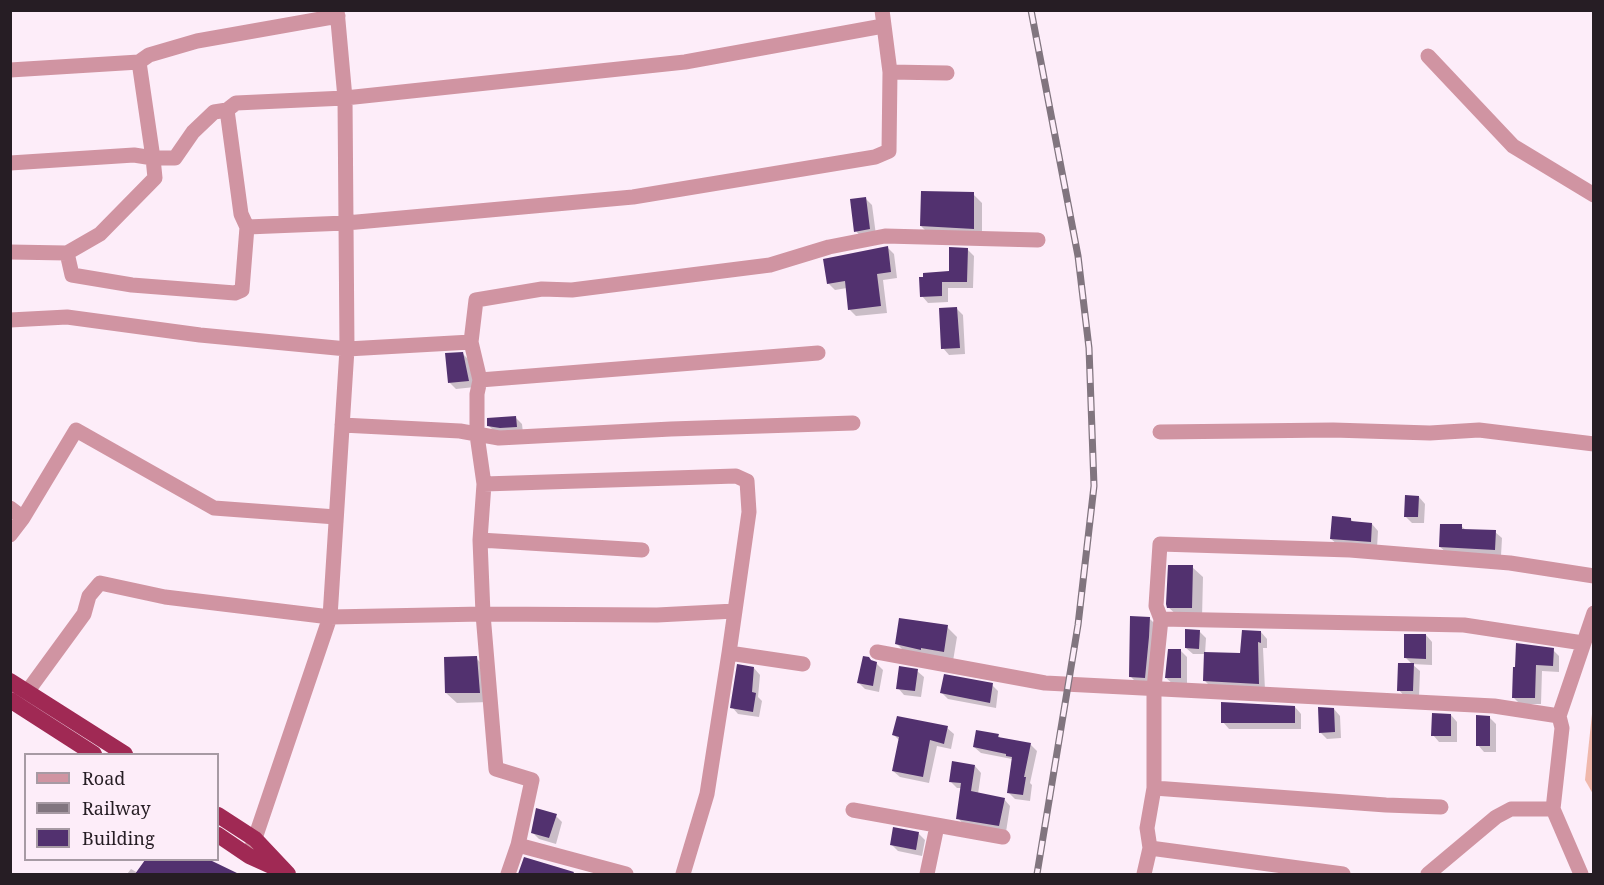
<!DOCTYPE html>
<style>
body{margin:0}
#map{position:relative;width:1604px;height:885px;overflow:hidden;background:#fdedf9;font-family:"Noto Serif",serif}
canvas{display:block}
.frame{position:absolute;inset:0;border:12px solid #261d24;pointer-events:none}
.legend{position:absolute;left:24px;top:753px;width:195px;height:108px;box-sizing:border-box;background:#fdedf9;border:2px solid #a79aa4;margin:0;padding:8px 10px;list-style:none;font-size:18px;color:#261d24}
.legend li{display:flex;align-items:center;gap:12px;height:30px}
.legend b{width:30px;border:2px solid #a79aa4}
</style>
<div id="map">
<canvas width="1604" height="885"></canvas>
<div class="frame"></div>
<ul class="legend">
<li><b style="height:8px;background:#d094a2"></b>Road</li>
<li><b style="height:8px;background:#81757f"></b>Railway</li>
<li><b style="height:16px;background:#52316f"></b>Building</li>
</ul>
</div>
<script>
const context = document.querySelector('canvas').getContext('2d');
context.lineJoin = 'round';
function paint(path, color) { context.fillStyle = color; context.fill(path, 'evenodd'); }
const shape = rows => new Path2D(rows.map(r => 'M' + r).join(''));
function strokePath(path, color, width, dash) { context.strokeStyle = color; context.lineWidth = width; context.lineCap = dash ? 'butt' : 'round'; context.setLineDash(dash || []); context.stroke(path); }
const green = shape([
 [1593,711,1593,794,1585,780,1592,714]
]);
const shadow = shape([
 [973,194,982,203,982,237,930,235,921,226],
 [866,199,872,205,876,235,862,238,856,231],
 [887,247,894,254,897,278,883,280,887,313,856,316,850,310,847,288,835,290,828,283],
 [967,249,974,256,973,288,948,288,948,302,928,303,922,296,925,278,950,273],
 [957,309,963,315,965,354,949,355,943,348],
 [463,354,469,360,475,387,456,389,449,382],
 [515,417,522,424,523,433,495,432,488,425],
 [1419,497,1425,504,1424,523,1412,523,1405,516],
 [1351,519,1354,523,1372,524,1378,531,1377,548,1338,545,1331,539],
 [1461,526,1466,530,1495,532,1502,538,1501,556,1447,553,1440,547],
 [1192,567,1203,577,1202,618,1179,617,1168,607],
 [1149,618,1159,628,1155,687,1141,687,1131,677],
 [947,627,957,637,953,661,907,654,897,644],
 [1199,631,1206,638,1205,654,1241,654,1261,632,1267,639,1267,648,1263,648,1265,690,1211,687,1205,681,1205,654,1193,654,1186,648],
 [1426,635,1432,642,1432,665,1412,664,1420,671,1419,697,1405,697,1399,690,1413,665,1405,657],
 [1180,650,1187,657,1187,684,1173,684,1166,678],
 [1553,650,1559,656,1559,672,1542,671,1541,704,1520,704,1513,697,1514,669],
 [476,658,486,668,489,702,457,703,446,693],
 [876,663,883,670,879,692,865,689,859,683],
 [754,668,760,675,758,697,762,701,759,717,738,714,732,707],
 [917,671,924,677,921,697,904,695,898,688],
 [992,685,998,691,996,708,948,699,942,693],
 [1295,707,1301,714,1301,729,1229,729,1223,722],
 [1334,709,1340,716,1341,738,1327,739,1320,732],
 [1451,715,1457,722,1457,742,1439,742,1433,735],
 [1489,717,1496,724,1496,752,1484,752,1478,745],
 [947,728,954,734,951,749,937,746,929,783,900,777,893,771,899,740,894,735],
 [998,735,1001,739,1030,744,1037,751,1030,783,1032,785,1030,801,1015,799,1008,792,1012,759,981,753,974,747],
 [975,766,981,773,978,794,1004,799,1010,806,1006,832,964,825,958,818,961,788,957,788,950,781],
 [556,816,562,822,556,844,539,839,532,832],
 [918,833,925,840,922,856,898,851,892,845],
 [525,859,560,869,565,874,520,874],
 [147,860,182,860,186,862,188,860,207,860,234,874,127,874,131,869,138,873]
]);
const building = shape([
 [921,191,974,192,974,229,920,226],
 [866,197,870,229,854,232,850,199],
 [888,246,891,272,877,274,881,306,848,310,845,281,827,284,823,259],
 [949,247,968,248,967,282,942,282,942,296,920,297,919,277,923,277,923,273,949,271],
 [957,307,960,348,941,349,939,308],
 [463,352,469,381,448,383,445,353],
 [516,416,517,427,500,428,487,426,487,418],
 [1405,495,1419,496,1418,517,1404,517],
 [1332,516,1351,518,1351,521,1372,523,1371,542,1330,539],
 [1440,524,1462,524,1462,529,1496,530,1495,550,1439,547],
 [1168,565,1193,565,1192,608,1167,608,1166,604],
 [1130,616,1150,617,1149,637,1145,678,1129,677],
 [899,618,948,625,944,652,921,648,921,650,895,644],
 [1185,629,1200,630,1199,649,1185,648],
 [1242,630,1261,631,1261,643,1258,642,1259,684,1203,681,1204,652,1240,653],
 [1404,634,1426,634,1426,659,1404,658],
 [1516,643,1554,648,1553,666,1536,665,1535,698,1512,698,1513,667,1515,667],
 [1168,649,1181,649,1181,678,1165,678],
 [477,656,480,693,445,693,444,657],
 [863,656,869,657,871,660,877,662,873,686,857,683],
 [1398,663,1414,663,1413,691,1397,691],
 [737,664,754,667,752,692,756,693,753,712,730,708],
 [899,666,918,669,915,691,896,689],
 [944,674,993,683,990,703,940,693],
 [1221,702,1295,706,1295,723,1221,723],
 [1318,707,1334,708,1335,732,1319,733],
 [1432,713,1451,714,1451,736,1431,736],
 [1476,715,1490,716,1490,746,1476,746],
 [897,716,948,726,944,744,930,740,923,777,892,771,899,737,892,735],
 [976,730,999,734,998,737,1031,743,1024,777,1026,777,1023,795,1007,793,1012,757,1006,756,1006,754,973,747],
 [952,761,975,765,971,791,1005,798,999,826,956,819,961,783,949,782],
 [536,808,557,814,549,838,531,833],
 [893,827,919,832,916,850,890,845],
 [524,857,574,872,573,874,518,874],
 [145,860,210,860,239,874,135,874]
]);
const minor = shape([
 [1428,56,1513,146,1594,195],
 [10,70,139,62,149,55,197,41,338,16],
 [890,72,947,73],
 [10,163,134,155,153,158,175,158,193,132,214,112,227,110,236,103,345,98,685,62,883,26],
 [247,227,346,223,633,197,875,157,889,151,890,72,882,10],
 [10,252,67,253,100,234,155,178,153,158,139,62],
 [67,253,72,275,132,285,235,293,242,290,247,227,241,214,227,110],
 [10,320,67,317,200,335,347,349,471,342],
 [480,380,818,353],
 [342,425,460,431,499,438,671,429,853,423],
 [1160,432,1333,430,1430,433,1479,430,1594,444],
 [484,484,736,476,747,481,749,512,729,653,707,794,683,874],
 [10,508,23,518],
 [10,535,23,518,76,430,214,508,336,517],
 [480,540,642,550],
 [1161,619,1464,625,1583,643],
 [877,652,1045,683,1494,706,1559,716],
 [729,653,803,664],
 [27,692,84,614,89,596,100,583,165,597,330,617,483,614,657,615,735,611],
 [1154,788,1386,805,1441,807],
 [853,810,1003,837],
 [518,845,626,874],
 [1150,848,1343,874],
 [251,850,330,617,347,349,345,98,337,10],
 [508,874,518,845,532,780,496,769,483,614,480,540,484,484,477,435,477,394,480,380,471,342,476,300,542,289,572,290,770,265,829,247,885,236,1038,240],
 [927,874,937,826],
 [1144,874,1150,848,1147,828,1154,788,1154,688,1161,619,1156,606,1160,544,1350,550,1510,563,1594,576],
 [1428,874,1496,817,1511,809,1553,809],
 [1581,874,1553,809,1562,728,1559,716,1594,613]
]);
const trunk = shape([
 [10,681,125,754],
 [10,700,94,754],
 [218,815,255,839,288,874],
 [218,835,249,856,280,870]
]);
const rail = shape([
 [1031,10,1078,256,1089,348,1094,486,1078,625,1037,874]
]);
paint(green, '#f0b8ac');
paint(shadow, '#0003');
paint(building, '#52316f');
strokePath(minor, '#d094a2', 15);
strokePath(trunk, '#a02954', 16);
strokePath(rail, '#81757f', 7);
strokePath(rail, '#fdedf9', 4.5, [14]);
</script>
